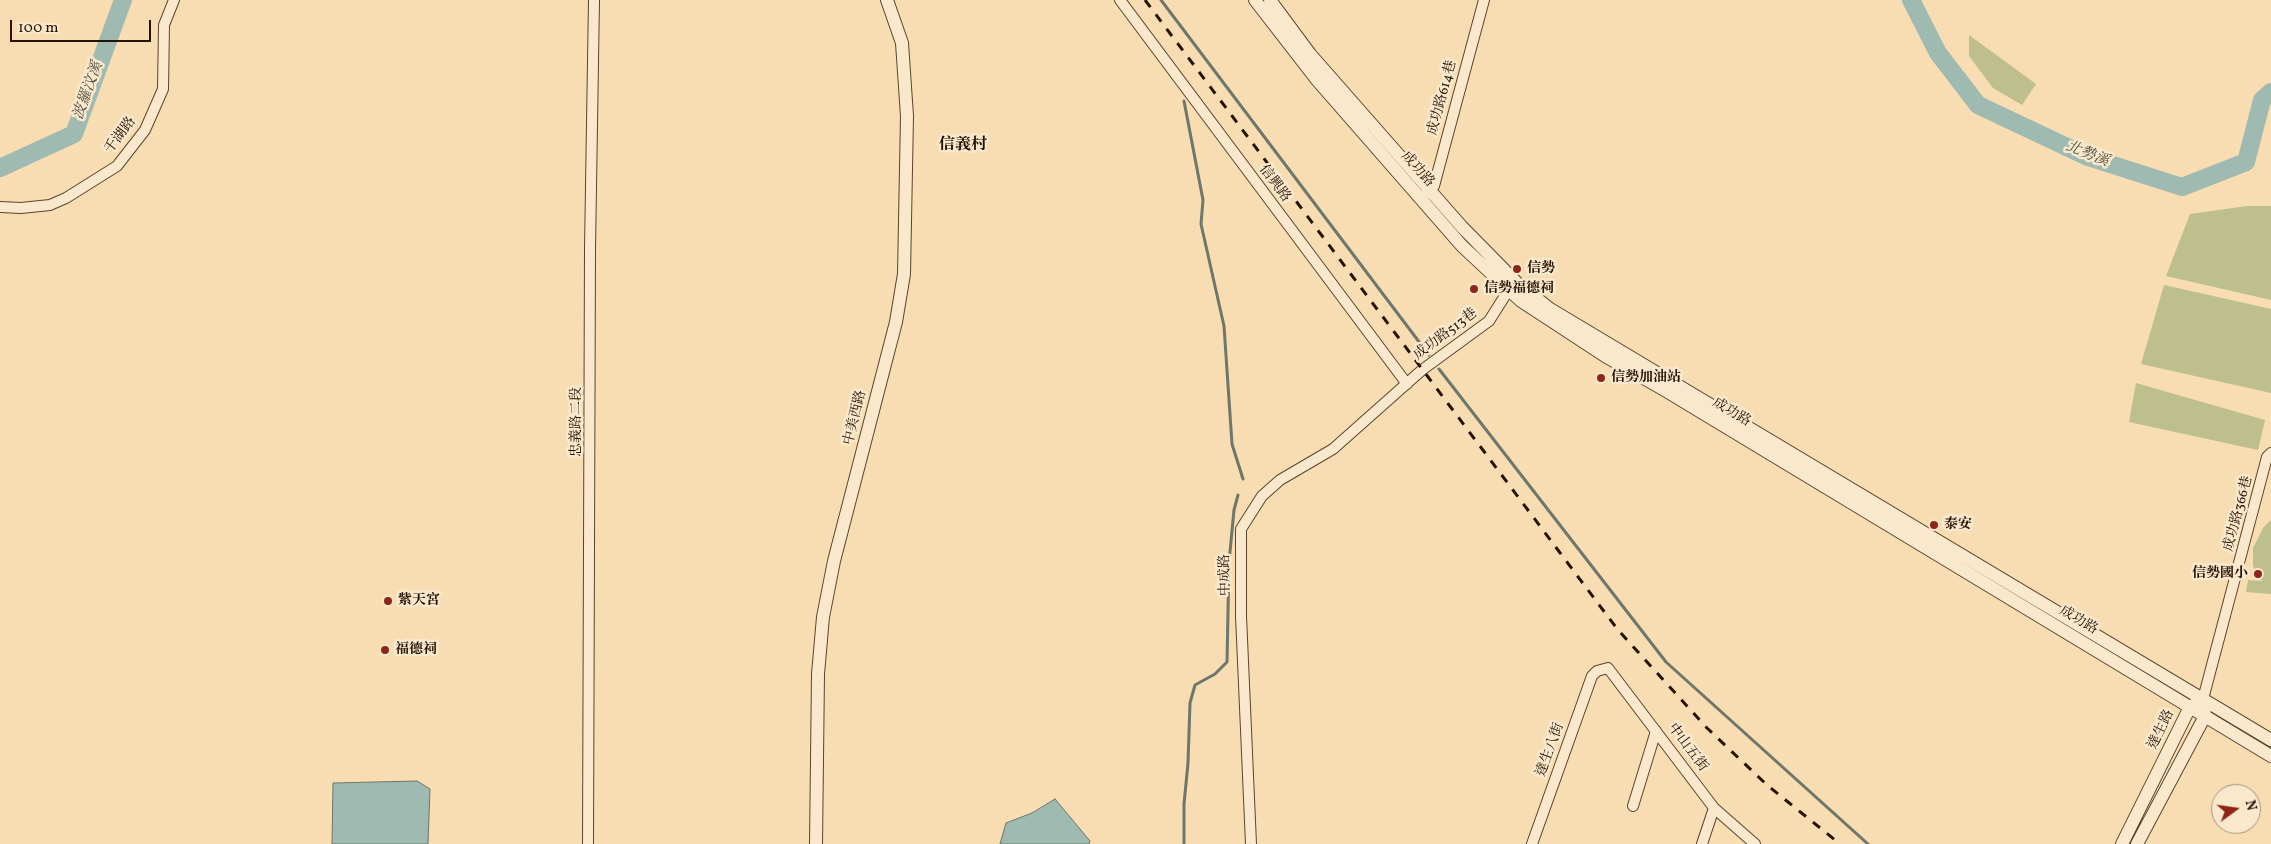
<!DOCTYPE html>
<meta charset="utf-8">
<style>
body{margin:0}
#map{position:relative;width:2271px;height:844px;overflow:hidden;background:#f8dcb2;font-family:Vollkorn,serif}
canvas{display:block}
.north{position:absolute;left:2211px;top:784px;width:50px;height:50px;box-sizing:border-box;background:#fae8cd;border:1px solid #a4937b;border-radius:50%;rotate:76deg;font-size:14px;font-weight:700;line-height:20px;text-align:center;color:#241301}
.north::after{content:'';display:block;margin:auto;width:18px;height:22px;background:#8f2418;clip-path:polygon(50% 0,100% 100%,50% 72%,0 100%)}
.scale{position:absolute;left:10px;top:20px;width:141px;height:22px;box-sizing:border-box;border:2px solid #241301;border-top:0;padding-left:6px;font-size:15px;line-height:18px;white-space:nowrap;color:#241301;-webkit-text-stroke:4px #fae8cd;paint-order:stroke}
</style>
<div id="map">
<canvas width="2271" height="844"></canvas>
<div class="north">N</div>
<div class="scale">100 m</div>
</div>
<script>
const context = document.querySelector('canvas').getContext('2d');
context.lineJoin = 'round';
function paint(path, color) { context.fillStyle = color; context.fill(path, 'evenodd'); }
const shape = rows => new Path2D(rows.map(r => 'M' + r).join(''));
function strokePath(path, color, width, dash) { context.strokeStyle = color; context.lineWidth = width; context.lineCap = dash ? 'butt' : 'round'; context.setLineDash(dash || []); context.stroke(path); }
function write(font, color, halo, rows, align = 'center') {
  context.font = font + ' Vollkorn,"Noto Serif TC",serif'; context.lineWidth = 5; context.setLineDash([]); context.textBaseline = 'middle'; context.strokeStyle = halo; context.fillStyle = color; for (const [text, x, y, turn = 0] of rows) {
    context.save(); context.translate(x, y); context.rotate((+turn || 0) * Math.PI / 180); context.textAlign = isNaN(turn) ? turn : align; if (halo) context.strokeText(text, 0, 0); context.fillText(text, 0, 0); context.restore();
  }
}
const green = shape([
 [1969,35,2036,84,2022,105,1993,88,1969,56],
 [2247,206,2271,206,2271,300,2166,276,2190,214],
 [2164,285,2271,309,2271,393,2141,364],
 [2136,383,2265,420,2258,450,2129,422],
 [2271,520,2271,594,2246,592,2248,580,2262,581,2253,566,2253,548,2263,528]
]);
const water = shape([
 [417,781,430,789,428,844,332,844,333,783,417,781],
 [1055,799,1090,841,1089,844,1000,844,1006,823,1032,813,1055,799]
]);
const stream = shape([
 [1161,0,1429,355],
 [1184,101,1203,200,1201,224,1224,326,1232,444,1243,479],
 [1439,369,1666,662,1868,844],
 [1184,844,1184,804,1188,763,1190,703,1195,685,1215,674,1227,662,1229,562,1234,510,1238,495]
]);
const river = shape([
 [1911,0,1938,53,1978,105,2088,157,2182,187,2246,162,2262,100,2271,92],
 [0,168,74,134,123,0]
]);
const minor = shape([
 [1120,0,1407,384],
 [1426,194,1434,186,1484,0],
 [0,207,21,208,50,205,66,198,117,166,145,130,163,89,164,25,174,0],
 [2203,699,2267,457,2271,453],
 [1633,806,1656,731],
 [588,844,590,249,594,0],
 [1251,844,1241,616,1241,529,1262,496,1280,480,1333,449,1422,370,1489,321,1508,291,1515,285],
 [1532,844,1592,676,1597,671,1608,668,1714,808,1755,844],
 [1702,844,1714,808]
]);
const tertiary = shape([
 [1255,0,1317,80,1462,246,1521,301,1605,356,1668,392,2271,756],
 [1270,0,1310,54,1462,227,1517,283,1550,309,2271,740],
 [816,844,818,674,823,617,834,561,896,322,904,274,907,116,902,43,887,0],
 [2122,844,2190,707,2203,699,2205,716,2137,844]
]);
const rail = shape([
 [1145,0,1618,630,1707,728,1767,785,1840,844]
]);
const markers = [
 [1517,269,5,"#8f2418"],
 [1474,289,5,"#8f2418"],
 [1601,378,5,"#8f2418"],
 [1934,525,5,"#8f2418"],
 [2258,574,5,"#8f2418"],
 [388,601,5,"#8f2418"],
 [385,650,5,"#8f2418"]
];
const streetNames = [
 ["成功路614巷",1443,98,-75],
 ["千湖路",121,136,-53],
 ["成功路",1417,170,48],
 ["信興路",1274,184,53],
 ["成功路513巷",1446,335,-37],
 ["成功路",1731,413,31],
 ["中美西路",856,418,-76],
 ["忠義路二段",577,422,-90],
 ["成功路366巷",2239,514,-75],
 ["中成路",1226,575,-91],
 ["成功路",2078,621,31],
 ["達生路",2162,730,-64],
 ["中山五街",1687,748,53],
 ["達生八街",1551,750,-70]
];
const poiNames = [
 ["信勢",1527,269],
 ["信勢福德祠",1484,289],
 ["信勢加油站",1611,378],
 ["泰安",1944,525],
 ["信勢國小",2248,574,"right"],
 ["紫天宮",398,601],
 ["福德祠",395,650]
];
const waterNames = [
 ["波羅汶溪",89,91,-70],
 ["北勢溪",2087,155,22]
];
const quarterNames = [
 ["信義村",963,146]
];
paint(green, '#bdc08c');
paint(water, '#9ebab1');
strokePath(water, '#6d776b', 1);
strokePath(stream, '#6d776b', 3);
strokePath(river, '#9ebab1', 18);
strokePath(minor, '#59452d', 12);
strokePath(tertiary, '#59452d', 14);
strokePath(minor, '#fae8cd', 10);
strokePath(tertiary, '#fae8cd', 12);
strokePath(rail, '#241301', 3, [9, 9]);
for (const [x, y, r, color] of markers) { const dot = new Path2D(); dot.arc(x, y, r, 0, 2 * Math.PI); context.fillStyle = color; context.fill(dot); strokePath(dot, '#fae8cd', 2); }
write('14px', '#241301', '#fae8cd', streetNames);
write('bold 14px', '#241301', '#fae8cd', poiNames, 'left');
write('italic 15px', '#4f4d3f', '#fae8cd', waterNames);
write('bold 16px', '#241301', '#fae8cd', quarterNames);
</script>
